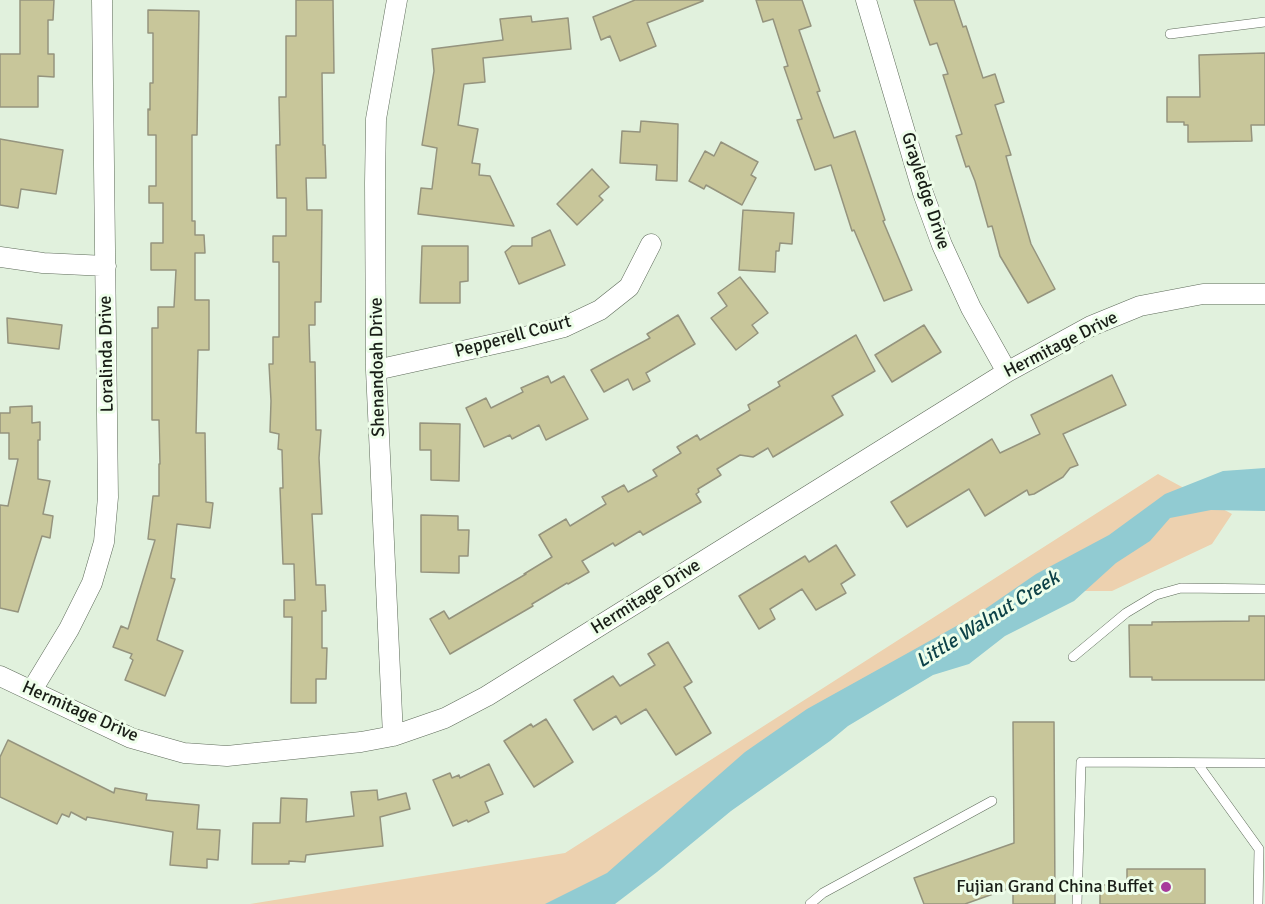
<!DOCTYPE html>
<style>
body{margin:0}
canvas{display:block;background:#e1f1dd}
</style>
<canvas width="1265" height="904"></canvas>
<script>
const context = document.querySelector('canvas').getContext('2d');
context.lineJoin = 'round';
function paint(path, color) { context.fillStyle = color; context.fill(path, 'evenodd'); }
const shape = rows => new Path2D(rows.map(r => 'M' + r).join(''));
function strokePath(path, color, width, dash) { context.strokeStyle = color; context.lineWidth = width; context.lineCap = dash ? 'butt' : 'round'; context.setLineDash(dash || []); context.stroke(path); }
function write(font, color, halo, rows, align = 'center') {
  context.font = font + ' Signika,sans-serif'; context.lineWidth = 6; context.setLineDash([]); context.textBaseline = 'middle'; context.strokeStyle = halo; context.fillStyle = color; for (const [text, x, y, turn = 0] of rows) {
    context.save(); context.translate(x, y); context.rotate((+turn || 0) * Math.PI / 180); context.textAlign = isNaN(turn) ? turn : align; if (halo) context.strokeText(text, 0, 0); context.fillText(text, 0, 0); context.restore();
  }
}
const green = shape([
 [1158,474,1232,514,1212,544,1112,591,1079,591,895,690,738,794,605,904,250,904,565,853]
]);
const water = shape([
 [1265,468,1265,511,1211,510,1170,518,1150,541,1116,563,1074,601,1005,636,969,664,933,675,848,726,830,741,731,811,657,872,615,904,545,904,607,873,745,752,807,709,978,614,1036,574,1109,535,1165,494,1223,471]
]);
const building = shape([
 [20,0,54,0,53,20,48,20,48,54,54,54,54,77,38,76,38,107,0,107,0,54,20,54,20,0],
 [296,0,333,0,334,73,322,73,323,145,325,145,326,178,306,178,307,210,322,210,321,302,315,302,315,325,309,325,310,362,315,362,316,430,321,430,319,458,322,514,312,514,316,585,325,585,326,611,322,611,322,648,327,648,326,679,316,679,316,703,291,703,292,617,284,617,284,600,295,600,294,564,283,564,280,488,283,488,282,450,278,449,279,434,270,432,271,401,269,364,273,364,273,337,279,337,279,262,273,262,273,236,286,236,286,198,277,198,276,145,280,145,279,97,286,97,286,36,296,36,296,0],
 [635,0,703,0,703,1,647,23,656,46,620,61,610,36,601,40,593,17,635,0],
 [756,0,802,0,811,26,799,30,820,91,817,92,834,138,855,131,885,220,883,221,912,290,884,301,854,230,852,231,831,165,815,170,797,120,802,119,784,67,788,66,773,19,763,22,756,0],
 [914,0,954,0,963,27,966,26,983,78,995,74,1004,102,995,105,1011,155,1006,156,1009,167,1031,244,1055,289,1028,303,1000,256,992,226,988,227,975,181,969,166,966,167,956,136,962,134,943,75,948,74,937,43,930,45,914,0],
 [148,10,199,11,197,135,192,135,192,221,195,221,195,235,204,235,205,253,195,253,195,300,209,300,209,350,198,350,196,433,205,433,206,502,213,503,210,528,177,524,171,578,175,579,157,640,183,651,165,696,125,680,133,660,130,658,132,654,113,647,121,626,128,629,155,540,148,539,153,496,159,496,159,464,160,464,159,420,152,420,152,328,158,328,158,307,174,307,176,270,151,270,151,243,163,243,163,203,149,203,149,186,156,186,156,135,148,135,148,109,150,110,150,83,153,83,153,33,148,33,148,10],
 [531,16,532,22,568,18,571,49,483,58,485,82,464,84,458,125,478,129,472,163,480,164,479,175,490,176,514,226,418,214,421,188,432,189,437,148,422,145,434,71,432,49,503,40,500,19,531,16],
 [1265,53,1265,125,1251,125,1252,141,1188,142,1188,125,1184,125,1184,122,1167,122,1167,97,1200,97,1199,55,1265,53],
 [641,121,678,124,677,181,656,180,657,165,620,163,622,131,640,132,641,121],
 [0,139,63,150,56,194,21,189,18,208,0,205,0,139],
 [721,142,758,162,751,175,756,178,742,205,706,185,704,189,689,181,705,151,714,156,721,142],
 [592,169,609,187,599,196,603,200,577,225,557,204,592,169],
 [743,210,794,213,792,244,780,243,779,251,776,251,775,272,739,270,743,210],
 [550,230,565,265,519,284,505,252,512,246,532,246,532,238,550,230],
 [422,246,468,246,468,281,460,282,460,303,420,303,422,246],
 [740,277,768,313,752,325,758,333,736,350,711,318,727,306,718,293,740,277],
 [678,315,695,344,646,373,650,381,633,390,628,379,604,392,591,370,650,338,647,334,678,315],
 [7,318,62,325,59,349,8,343,7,318],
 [924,325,941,352,892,382,875,355,924,325],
 [856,335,875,371,832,396,843,415,773,457,768,448,753,457,740,455,717,469,721,475,698,489,699,492,696,494,701,502,643,535,640,531,615,546,613,543,582,561,589,572,568,584,567,583,532,604,533,606,450,654,430,619,444,611,449,619,526,574,524,574,552,557,539,535,566,519,570,526,606,504,602,497,624,485,628,492,657,476,653,470,681,453,677,447,697,435,700,440,750,410,748,405,780,386,778,382,856,335],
 [1112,375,1126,405,1063,434,1078,465,1070,468,1063,477,1034,494,1029,495,1027,490,985,516,969,489,907,527,891,502,992,439,1000,453,1040,434,1031,415,1112,375],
 [548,376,551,383,564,376,588,419,546,440,539,425,512,439,510,435,484,447,466,408,486,398,491,408,523,392,521,388,548,376],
 [32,406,32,423,40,422,40,440,38,440,38,479,50,481,43,514,53,516,50,538,42,536,18,612,0,608,0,505,8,506,18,459,9,459,9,433,0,433,0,413,10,413,10,407,32,406],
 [420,423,460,424,459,481,431,480,431,450,420,450,420,423],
 [421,515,458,516,458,530,469,530,468,556,459,556,459,573,421,572,421,515],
 [836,545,855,575,841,584,846,593,816,610,802,589,770,609,775,619,759,629,739,596,805,556,809,562,836,545],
 [1249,616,1265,616,1265,680,1152,680,1152,677,1130,677,1129,625,1152,625,1152,622,1249,621,1249,616],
 [668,642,692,682,684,687,711,733,676,755,646,709,621,724,616,716,593,730,574,700,613,676,620,686,655,665,648,654,668,642],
 [546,719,573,762,534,787,504,741,531,724,533,727,546,719],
 [1013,722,1054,722,1055,904,1013,904,1013,887,965,904,924,904,914,878,1014,843,1013,722],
 [8,740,114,793,115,788,147,794,146,800,199,805,197,829,220,830,218,860,207,859,207,868,170,865,173,832,87,817,86,820,71,812,69,817,62,814,57,824,0,797,0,757,8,740],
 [489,764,503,794,485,802,489,812,468,822,467,820,453,826,433,780,450,773,452,778,459,775,460,778,489,764],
 [377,790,378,800,406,793,410,809,380,817,383,846,306,855,305,862,289,861,289,864,252,864,253,823,280,823,281,798,307,799,306,822,354,816,351,792,377,790],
 [1127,869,1205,869,1205,904,1100,904,1100,885,1127,885,1127,869]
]);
const service = shape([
 [1170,34,1265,22],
 [1073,657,1126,613,1156,595,1181,588,1265,589],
 [1197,763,1259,849,1258,904],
 [810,904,823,893,992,801],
 [1077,904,1081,762,1265,763]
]);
const minor = shape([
 [866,0,923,193,942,245,971,308,1007,372],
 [0,257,43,263,106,266],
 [376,370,517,339,564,327,600,310,629,287,651,244],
 [0,676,131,738,184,753,227,756,361,742,393,736,445,718,487,696,1007,372,1091,326,1140,306,1203,294,1265,294],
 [32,690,69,629,92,583,104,542,108,497,102,0],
 [393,736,376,370,375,183,376,119,397,0]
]);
const markers = [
 [1166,887,6,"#a73b9b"]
];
const streetNames = [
 ["Grayledge Drive",925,191,72],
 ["Pepperell Court",513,337,-15],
 ["Hermitage Drive",1061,345,-27],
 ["Loralinda Drive",107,354,-91],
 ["Shenandoah Drive",378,367,-91],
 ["Hermitage Drive",646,597,-32],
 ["Hermitage Drive",80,712,24]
];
const poiNames = [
 ["Fujian Grand China Buffet",1154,887]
];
const waterNames = [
 ["Little Walnut Creek",988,620,-32]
];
paint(green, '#edd1af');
paint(water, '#91cbd2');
paint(building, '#c8c69a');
strokePath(building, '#95947e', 1.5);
strokePath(service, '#5e6b5a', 10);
strokePath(minor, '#5e6b5a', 21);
strokePath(service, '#fff', 9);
strokePath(minor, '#fff', 20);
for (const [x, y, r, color] of markers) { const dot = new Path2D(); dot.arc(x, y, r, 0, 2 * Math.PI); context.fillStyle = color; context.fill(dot); strokePath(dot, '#eefeea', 2); }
write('18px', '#191e17', '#eefeea', streetNames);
write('18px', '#191e17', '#eefeea', poiNames, 'right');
write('italic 20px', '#0d4248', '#eefeea', waterNames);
</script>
